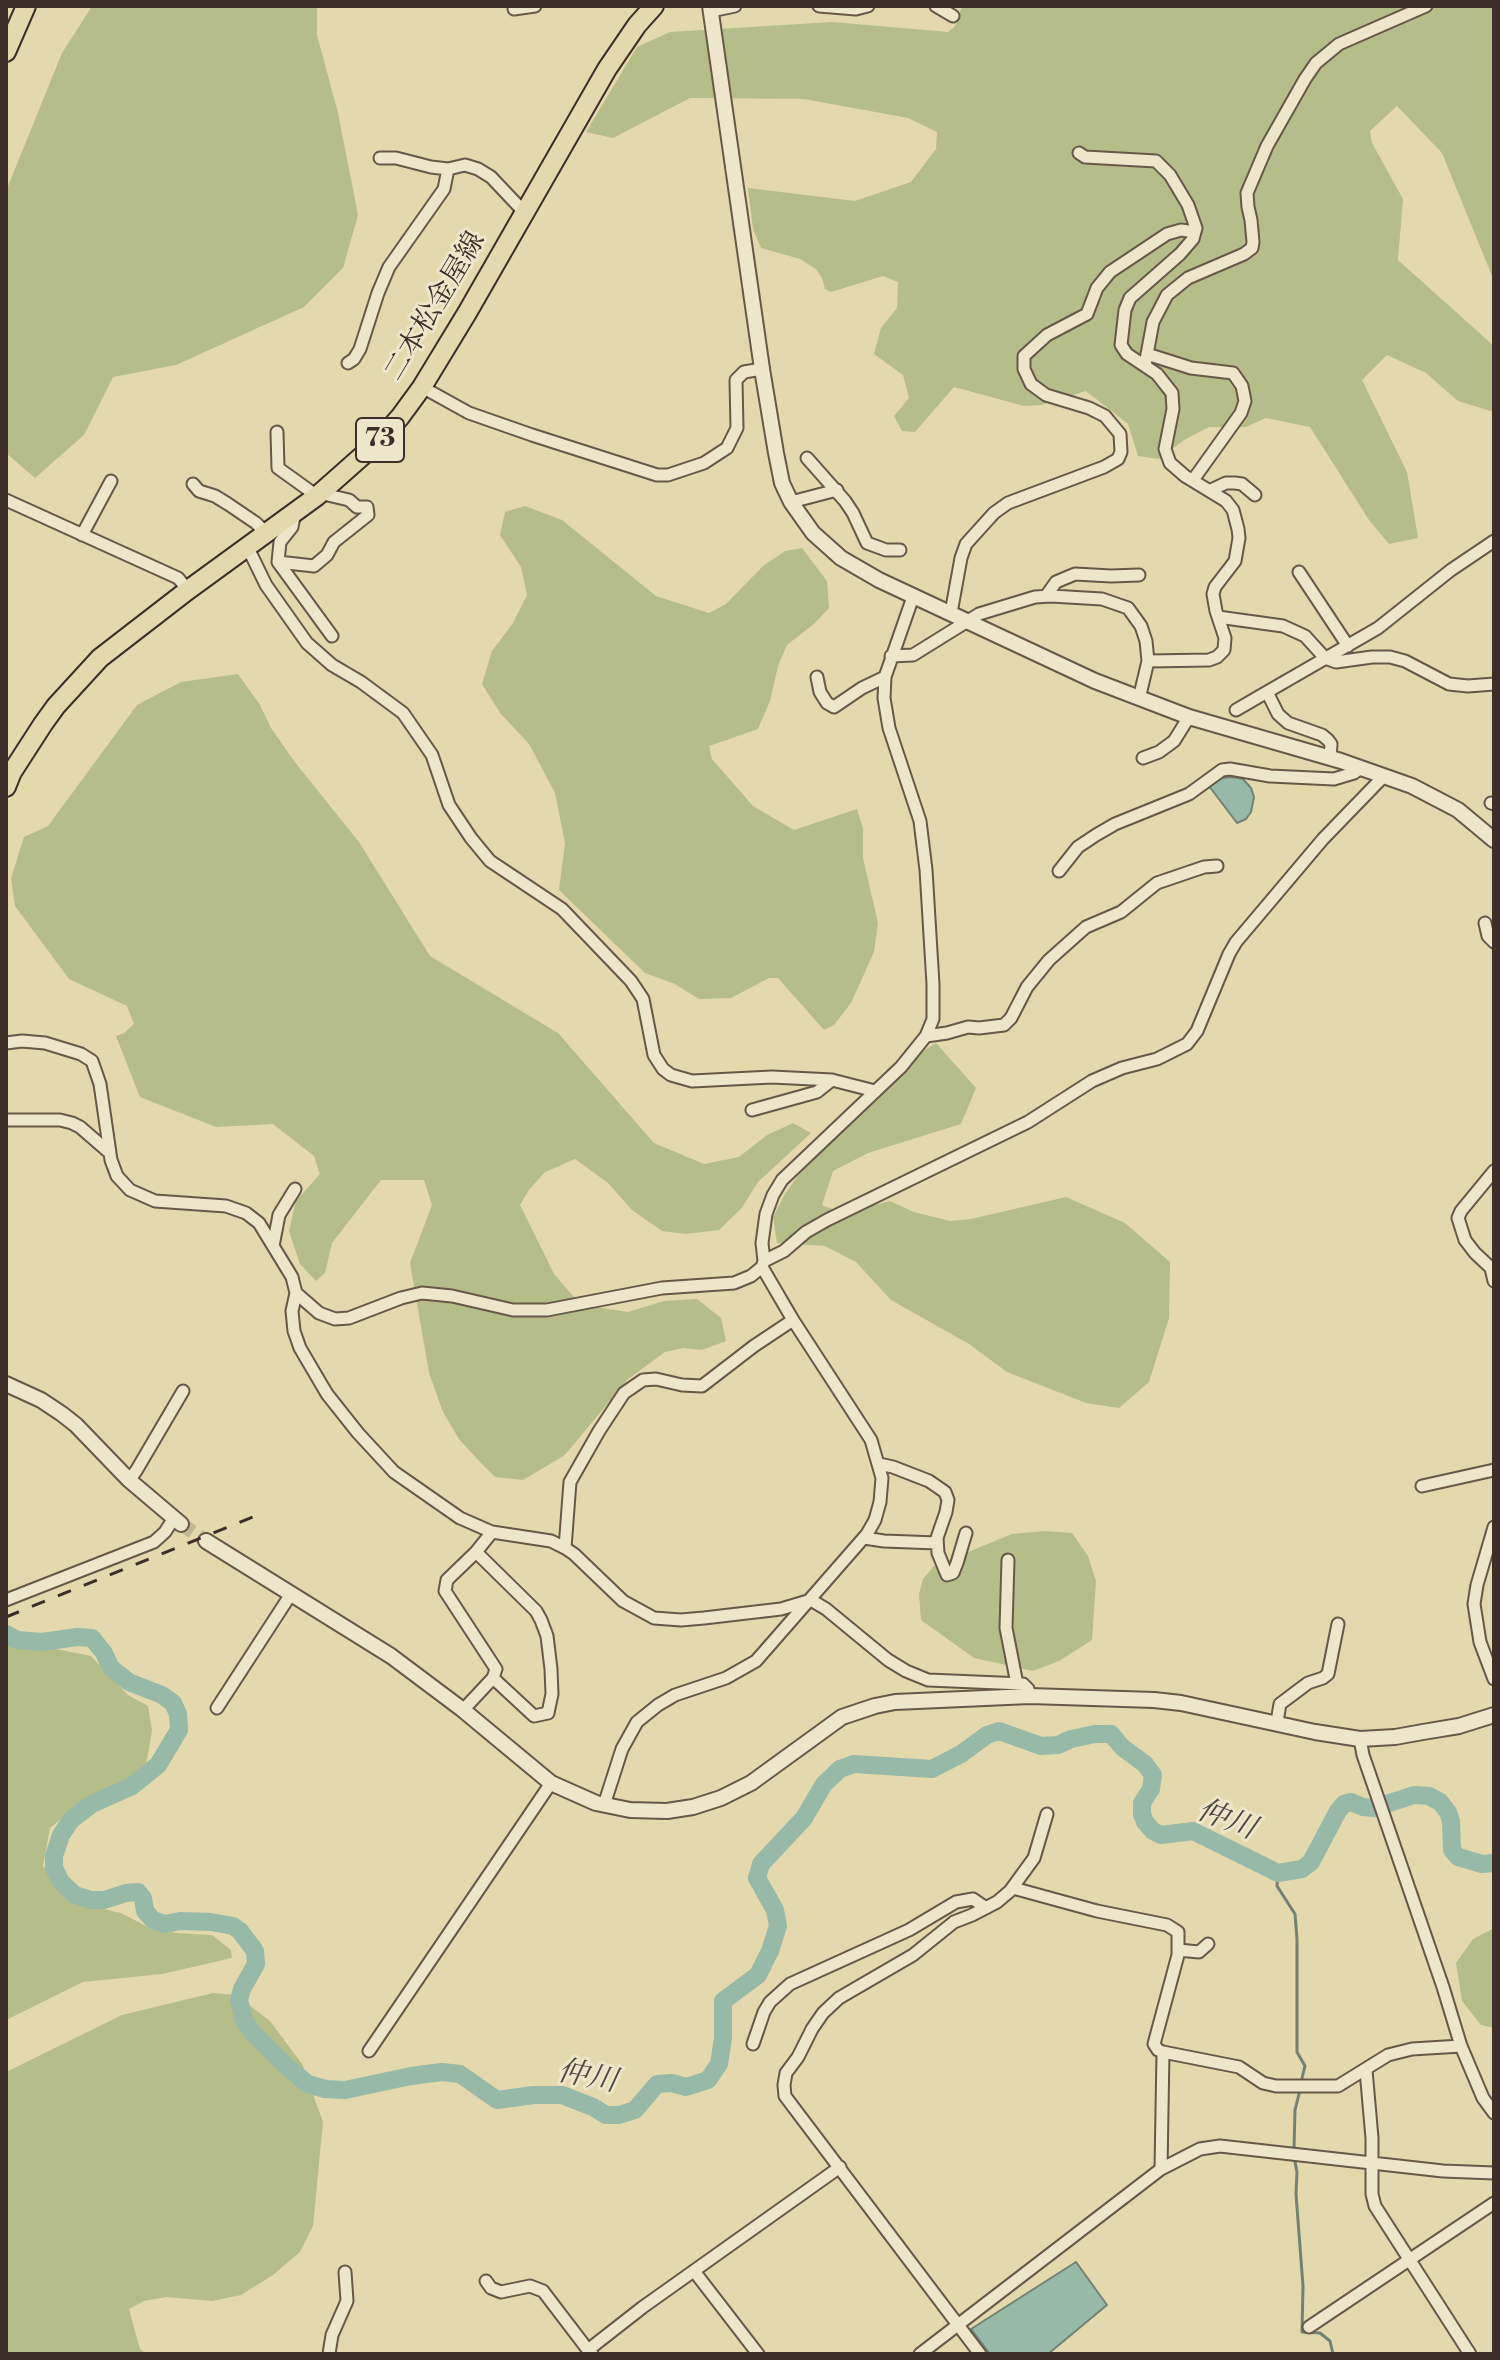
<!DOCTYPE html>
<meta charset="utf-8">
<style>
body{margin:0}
#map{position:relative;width:1500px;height:2360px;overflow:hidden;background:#e4d8ad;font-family:"Libre Bodoni",serif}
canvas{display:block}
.frame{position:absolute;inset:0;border:8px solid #3d2e29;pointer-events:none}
</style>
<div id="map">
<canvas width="1500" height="2360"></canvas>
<div class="frame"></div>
</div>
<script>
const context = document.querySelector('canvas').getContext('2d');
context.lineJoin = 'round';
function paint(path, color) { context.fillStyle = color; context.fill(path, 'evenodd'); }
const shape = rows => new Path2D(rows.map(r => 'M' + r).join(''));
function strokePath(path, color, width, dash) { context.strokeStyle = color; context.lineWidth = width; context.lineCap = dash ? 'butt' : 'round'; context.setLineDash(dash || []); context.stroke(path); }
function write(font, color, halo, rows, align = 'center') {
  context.font = font + ' "Libre Bodoni","Noto Serif JP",serif'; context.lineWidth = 6; context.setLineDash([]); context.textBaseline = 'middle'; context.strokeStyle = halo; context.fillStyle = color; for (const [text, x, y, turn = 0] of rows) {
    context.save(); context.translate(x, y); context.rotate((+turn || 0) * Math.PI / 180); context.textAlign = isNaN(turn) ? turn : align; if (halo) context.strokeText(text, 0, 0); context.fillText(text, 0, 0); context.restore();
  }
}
const green = shape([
 [92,6,317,6,317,35,338,113,358,215,343,268,304,307,176,365,113,377,84,435,35,478,6,453,6,191,62,53],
 [962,6,1494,6,1494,277,1492,276,1442,153,1397,106,1370,131,1372,143,1403,199,1398,260,1494,346,1494,412,1458,401,1426,373,1387,355,1362,380,1407,472,1418,538,1389,544,1369,520,1310,427,1266,418,1246,427,1209,427,1184,440,1159,459,1138,456,1128,424,1086,391,1041,405,1024,406,954,387,915,432,902,431,894,416,909,398,903,375,874,354,881,328,897,308,898,282,883,276,831,292,825,289,822,278,816,269,800,259,761,248,753,229,748,188,855,201,911,182,936,149,937,132,908,118,804,99,690,98,613,138,586,132,637,47,670,32,832,22,948,32,955,26],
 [525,506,562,520,656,596,709,613,726,604,763,566,785,551,802,548,827,581,829,608,815,623,787,645,778,666,770,701,758,729,709,746,712,759,753,806,794,830,857,809,863,829,863,858,878,923,874,952,851,1003,834,1025,824,1030,778,978,769,978,731,998,699,999,675,984,645,973,559,890,565,843,555,793,529,744,500,713,482,684,492,651,513,623,527,595,521,567,500,535,505,512],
 [238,674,260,705,271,728,294,761,359,842,430,956,558,1033,654,1143,704,1164,739,1157,767,1135,793,1123,811,1133,758,1182,741,1209,719,1230,686,1234,662,1231,632,1210,608,1183,575,1159,545,1172,529,1190,520,1205,554,1274,581,1305,628,1312,664,1301,697,1299,721,1318,726,1341,702,1350,683,1348,665,1352,627,1380,565,1455,523,1480,495,1477,479,1461,459,1439,443,1412,429,1373,410,1263,432,1205,424,1180,381,1180,332,1243,325,1273,316,1281,300,1264,289,1231,296,1201,320,1174,314,1156,273,1124,216,1127,140,1097,116,1036,124,1033,134,1024,127,1006,69,979,15,906,11,878,24,837,48,826,137,705,181,682],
 [936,1043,976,1088,961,1124,868,1153,833,1171,822,1205,835,1210,860,1209,890,1201,914,1212,950,1221,971,1219,1066,1197,1125,1223,1170,1262,1169,1318,1149,1382,1119,1408,1086,1403,1007,1372,969,1344,891,1300,856,1262,825,1246,777,1243,773,1217,785,1194,809,1160,824,1145,846,1129,920,1053],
 [1045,1531,1072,1533,1088,1556,1096,1581,1092,1640,1059,1661,1033,1671,974,1658,921,1620,919,1594,923,1579,934,1566,1012,1534],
 [6,1639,91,1656,128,1695,148,1706,152,1730,146,1765,129,1784,86,1799,50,1828,43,1866,72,1902,121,1913,150,1928,176,1933,212,1935,231,1950,232,1958,162,1974,83,1982,6,2020],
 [1494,1928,1494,2028,1481,2025,1462,2001,1456,1963,1473,1939],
 [213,1993,236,1995,270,2021,302,2064,323,2122,313,2226,300,2252,273,2275,241,2295,212,2301,166,2297,144,2301,129,2309,140,2349,146,2354,6,2354,6,2072,122,2015]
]);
const water = shape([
 [1233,777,1243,779,1251,788,1254,797,1251,812,1246,819,1237,823,1209,786,1220,778,1233,777],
 [1076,2262,1107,2305,1048,2354,990,2354,971,2329,1076,2262]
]);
const stream = shape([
 [1278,1873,1277,1886,1295,1914,1297,1939,1297,2052,1305,2066,1301,2082],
 [1294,2149,1295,2110,1300,2090],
 [1294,2157,1297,2172,1296,2194,1303,2286,1302,2332,1320,2333,1330,2341,1333,2354]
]);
const river = shape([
 [6,1634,17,1640,42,1642,77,1637,92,1638,104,1653,111,1668,129,1682,162,1695,173,1703,178,1714,179,1730,158,1765,132,1786,92,1804,71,1820,61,1835,54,1856,54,1868,61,1882,75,1895,91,1900,104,1900,126,1893,138,1892,143,1898,145,1911,153,1920,165,1924,180,1921,211,1922,233,1926,240,1931,255,1951,256,1964,242,1989,239,2000,244,2020,254,2034,287,2067,308,2084,325,2089,345,2090,411,2076,442,2072,460,2074,497,2100,534,2095,562,2095,593,2107,606,2115,619,2115,635,2110,657,2084,672,2083,686,2087,708,2080,719,2064,723,2038,723,2001,758,1975,770,1951,778,1926,775,1910,757,1878,761,1864,804,1818,824,1784,840,1769,854,1764,932,1769,961,1754,987,1735,999,1731,1041,1746,1058,1745,1071,1739,1095,1734,1111,1734,1123,1748,1145,1764,1153,1775,1151,1789,1142,1803,1142,1814,1145,1822,1153,1831,1161,1835,1193,1831,1278,1873,1302,1869,1311,1862,1338,1811,1344,1804,1351,1802,1363,1807,1374,1808,1414,1795,1429,1796,1440,1802,1448,1812,1451,1821,1452,1850,1458,1857,1482,1864,1494,1863]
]);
const tertiaryTunnel = shape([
 [181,1524,206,1541]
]);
const minor = shape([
 [819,6,856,9,868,6],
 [936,6,953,16],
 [514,9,535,6],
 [711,11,735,6],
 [1079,153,1085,157,1156,161,1170,175,1188,205,1196,228,1193,239,1180,254,1130,298,1125,310,1121,345,1127,354,1157,374,1172,393,1173,409,1165,449,1170,463,1185,476,1226,501,1233,510,1238,529,1239,538,1235,561,1215,587,1213,594,1216,611,1225,638,1224,650,1217,657,1209,660,1148,661],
 [380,158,396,158,431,167,448,169,465,165,478,169,491,177,525,213],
 [1147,354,1191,368,1233,373,1242,386,1245,401,1241,413,1193,480],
 [348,363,354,359,360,349,378,293,389,267,444,189,448,169],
 [1145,365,1153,322,1167,295,1188,278,1244,254,1252,248,1253,242,1251,220,1248,207,1247,193,1267,146,1305,79,1316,63,1339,44,1426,6],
 [422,387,469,413,532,435,657,475,668,475,704,463,727,448,737,428,736,380,744,372,762,369],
 [277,432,278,468,317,496],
 [807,458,845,501,853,513,867,543,886,550,900,550],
 [193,484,199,491,215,496,228,504,256,523,266,533],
 [1211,490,1226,483,1235,483,1242,484,1255,495],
 [6,500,178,578,188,590],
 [791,502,837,490],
 [295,512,292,527,280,542,278,562,332,636],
 [82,535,111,481],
 [247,546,266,585,307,643,332,665,361,682,403,713,432,755,449,805,471,838,490,861,562,909,631,981,643,999,654,1055,663,1069,671,1075,692,1081,772,1077,832,1080,875,1091],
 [278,562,314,566,327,555,334,542,368,515,367,507,357,507,349,500,319,493],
 [1299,572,1348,646],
 [1046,596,1056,582,1075,574,1111,576,1139,575],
 [951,613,961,558,966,544,994,513,1008,503,1104,467,1118,459,1121,452,1120,434,1105,416,1089,408,1046,395,1031,384,1024,369,1024,356,1047,335,1087,314,1097,288,1110,272,1167,234,1181,230,1195,232],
 [1218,617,1283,626,1305,636,1325,658,1336,662,1372,657,1390,657,1405,661,1449,684,1468,686,1494,684],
 [891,656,913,655,979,614,1035,597,1051,596,1102,599,1128,608,1141,626,1146,641,1148,661,1139,699],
 [817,677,820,692,827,703,834,707,862,688,885,677],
 [1236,710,1267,692],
 [1143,758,1159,752,1174,741,1189,717],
 [1330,758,1331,744,1328,740,1322,735,1288,723,1278,714,1267,692,1378,628,1451,570,1494,541],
 [1491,803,1494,804],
 [1059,871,1078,847,1096,835,1115,824,1189,794,1222,770,1230,769,1270,776,1334,779,1354,773,1361,768],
 [1485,923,1488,936,1494,942],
 [926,1036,947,1033,968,1027,979,1028,1004,1025,1011,1018,1027,987,1049,960,1086,927,1121,912,1157,883,1204,867,1217,866],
 [6,1043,22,1041,45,1043,81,1054,92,1061,100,1084,111,1160,117,1176,130,1190,155,1201,226,1206,246,1213,259,1223,292,1277,296,1293,292,1311,294,1331,300,1348,327,1394,358,1433,394,1472,460,1518,492,1532,551,1541,565,1548,574,1554,623,1601,654,1618,681,1620,704,1618,781,1609,811,1600,826,1609,888,1660,906,1671,928,1680,1023,1684,1028,1689,1030,1696],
 [752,1110,817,1092,832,1080],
 [6,1120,60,1120,72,1123,80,1127,110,1153],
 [1494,1171,1461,1211,1458,1218,1465,1240,1475,1253,1491,1268,1494,1281],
 [273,1246,279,1215,295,1189],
 [764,1261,784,1251,806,1232,827,1220,1028,1122,1092,1081,1122,1068,1157,1059,1187,1044,1197,1031,1229,954,1236,942,1323,839,1384,776],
 [296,1293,319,1313,335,1319,349,1318,401,1298,422,1293,452,1296,513,1310,547,1310,662,1288,734,1283,751,1276,762,1267],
 [879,1464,893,1467,929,1481,945,1492,948,1500,946,1512,937,1538,938,1553,947,1575,953,1573,957,1563,966,1533],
 [129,1480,136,1471,183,1391],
 [1422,1486,1494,1470],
 [1494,1527,1477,1585,1474,1604,1480,1642,1494,1679],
 [864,1538,884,1541,937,1543],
 [565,1548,570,1482,599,1431,624,1393,643,1380,656,1379,682,1385,702,1386,754,1346,793,1320],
 [476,1552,536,1611,541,1620,547,1636,551,1669,552,1694,548,1713,534,1716,493,1678],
 [1008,1560,1006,1628,1017,1684],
 [6,1600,154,1542,165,1532,174,1518],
 [217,1708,291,1594],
 [463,1710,493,1678,496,1669,445,1591,447,1580,476,1552,492,1532],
 [1277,1722,1280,1704,1308,1683,1323,1678,1328,1674,1338,1624],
 [1360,1739,1363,1755,1443,1987,1461,2046,1483,2098,1494,2113],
 [604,1805,622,1749,637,1722,658,1705,675,1695,726,1678,756,1661,867,1534,875,1520,880,1502,882,1478,871,1440,793,1320,762,1267,764,1261,762,1243,766,1214,773,1195,782,1180,901,1067,926,1036,933,1019,933,984,926,870,920,821,889,728,884,698,885,677,913,597],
 [1013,1888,1097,1911,1167,1925,1178,1932,1178,1955,1154,2044,1158,2050,1163,2052,1239,2067,1263,2083,1276,2086,1338,2086,1388,2055,1412,2049,1461,2046],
 [1178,1950,1199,1952,1208,1944],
 [753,2044,764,2012,770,2002,790,1984,909,1930,956,1902,973,1899,986,1908],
 [369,2051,551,1783],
 [1366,2070,1372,2138,1372,2194,1375,2206,1470,2354],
 [1161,2169,1163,2052],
 [694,2271,758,2354],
 [486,2281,491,2288,501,2292,530,2286,543,2291,588,2350],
 [1309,2327,1494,2203],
 [329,2354,332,2335,347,2301,345,2272],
 [592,2354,588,2350,643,2307,840,2167],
 [920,2354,1161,2169,1200,2149,1220,2146,1443,2171,1494,2173],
 [980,2354,785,2096,784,2085,786,2073,798,2057,812,2029,823,2013,839,1998,913,1955,954,1922,972,1915,997,1902,1010,1891,1034,1858,1047,1814]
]);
const tertiary = shape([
 [710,6,762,369,776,453,782,483,791,502,813,533,841,558,879,580,1095,681,1189,717,1341,761,1412,786,1458,810,1494,840],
 [6,1384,41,1400,62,1414,76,1425,129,1480,181,1524],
 [206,1541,391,1656,463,1710,551,1783,596,1803,630,1810,667,1811,693,1807,721,1798,751,1783,842,1717,875,1706,895,1702,1030,1696,1154,1700,1181,1703,1315,1732,1360,1739,1395,1737,1423,1732,1459,1726,1494,1715]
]);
const primary = shape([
 [6,52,26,6],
 [6,787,12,772,43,724,56,706,100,658,188,590,317,496,378,442,400,417,422,387,467,313,607,69,637,25,654,6]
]);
const rail = shape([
 [6,1617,255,1516]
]);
const shields = [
 [380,440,48]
];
const shieldNames = [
 ["73",380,440]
];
const streetNames = [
 ["二本松金屋線",436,307,-59]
];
const waterNames = [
 ["仲川",1226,1821,21],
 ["仲川",587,2078,11]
];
paint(green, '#b5be89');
paint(water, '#96baa7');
strokePath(water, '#728275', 2);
strokePath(stream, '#728275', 3);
strokePath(river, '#96baa7', 18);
strokePath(tertiaryTunnel, '#c3b693', 14, [14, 7]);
strokePath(minor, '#67584a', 15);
strokePath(tertiary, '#67584a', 18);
strokePath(primary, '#3d2e29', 22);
strokePath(minor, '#ede6ca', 11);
strokePath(tertiary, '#ede6ca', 14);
strokePath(primary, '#e4d8ad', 18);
strokePath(rail, '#3d2e29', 3, [14, 14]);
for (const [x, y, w] of shields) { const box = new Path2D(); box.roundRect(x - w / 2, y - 22, w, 44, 6); context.fillStyle = '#ede6ca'; context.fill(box); strokePath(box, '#3d2e29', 2); }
write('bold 26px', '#3d2e29', null, shieldNames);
write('28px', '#3d2e29', '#ede6ca', streetNames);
write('italic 30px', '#4f4a42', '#ede6ca', waterNames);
</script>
